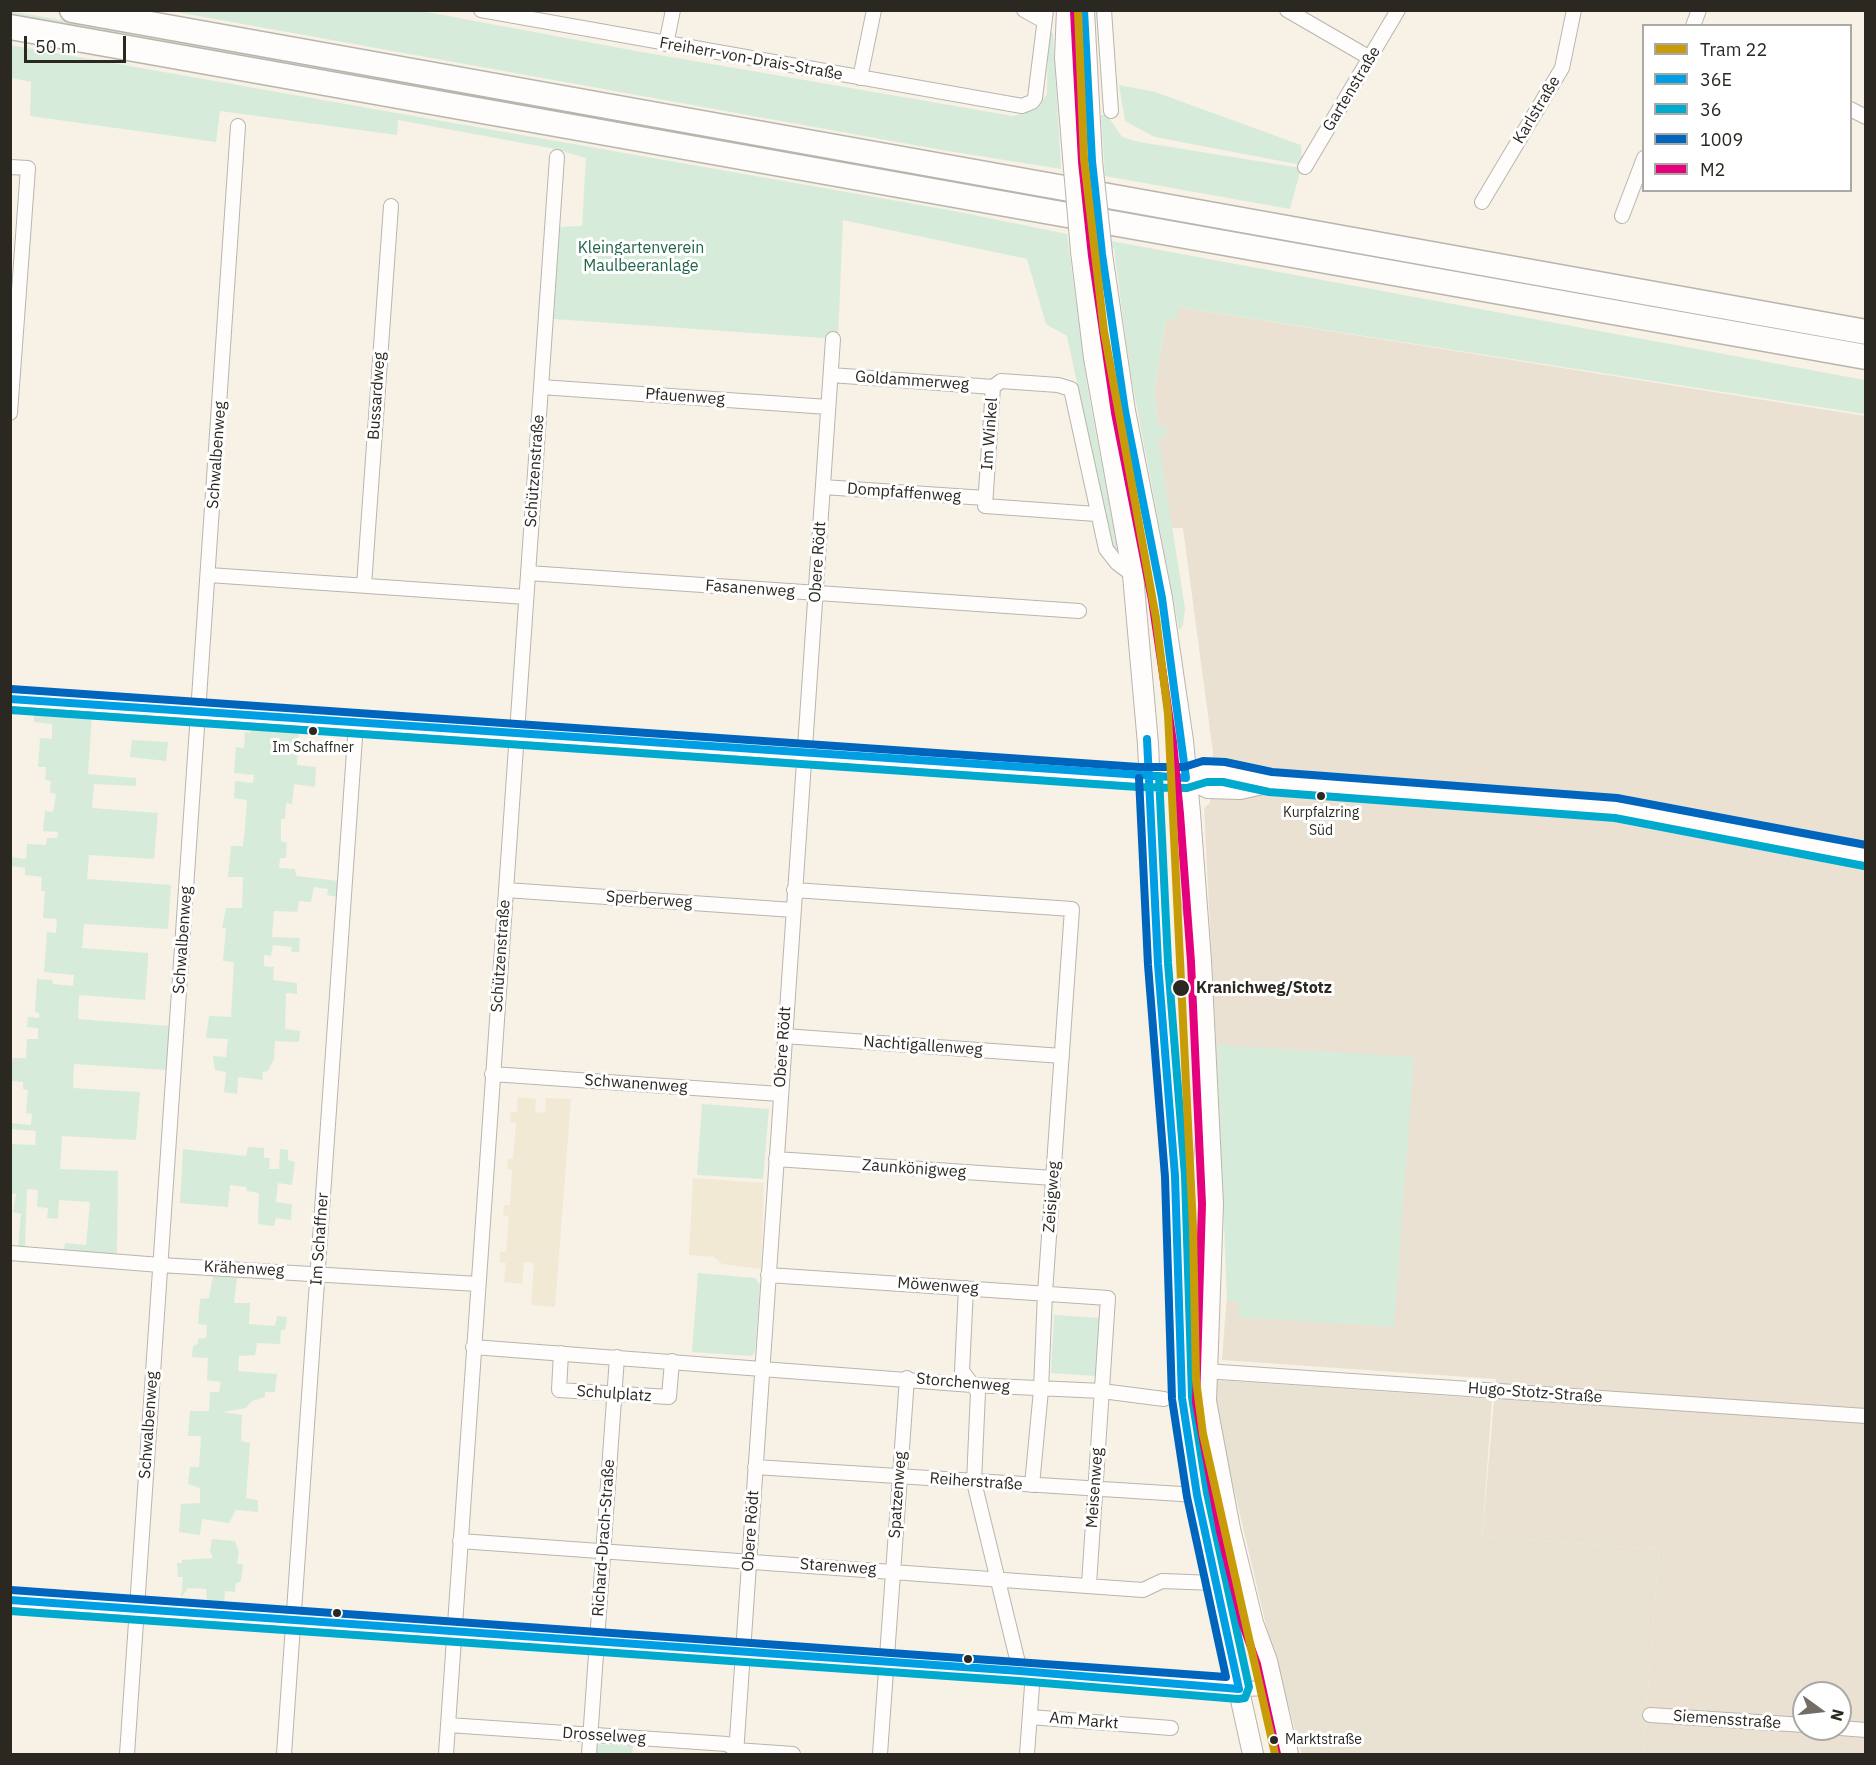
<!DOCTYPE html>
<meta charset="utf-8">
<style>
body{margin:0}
#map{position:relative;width:1876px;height:1765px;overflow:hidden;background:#f7f1e6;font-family:"IBM Plex Sans",sans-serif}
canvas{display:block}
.frame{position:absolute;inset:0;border:12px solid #2b2821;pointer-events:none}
.legend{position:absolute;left:1642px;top:24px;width:210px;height:168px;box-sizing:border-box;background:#fff;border:2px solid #aaa9a6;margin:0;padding:8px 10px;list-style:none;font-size:18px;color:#2b2821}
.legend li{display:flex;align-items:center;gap:12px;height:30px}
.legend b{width:30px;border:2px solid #aaa9a6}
.north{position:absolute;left:1792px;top:1681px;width:60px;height:60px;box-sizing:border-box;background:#fff;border:2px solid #aaa9a6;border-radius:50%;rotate:105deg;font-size:16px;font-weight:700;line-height:24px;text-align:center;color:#2b2821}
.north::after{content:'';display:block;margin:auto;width:21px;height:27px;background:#726e66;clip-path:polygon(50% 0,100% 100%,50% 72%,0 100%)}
.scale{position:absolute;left:24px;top:36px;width:102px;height:27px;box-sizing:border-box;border:3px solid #2b2821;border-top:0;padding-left:8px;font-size:18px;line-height:21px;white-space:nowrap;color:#2b2821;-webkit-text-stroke:4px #fff;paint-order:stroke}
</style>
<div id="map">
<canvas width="1876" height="1765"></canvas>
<div class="frame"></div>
<ul class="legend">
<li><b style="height:8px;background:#c89c08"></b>Tram 22</li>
<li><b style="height:8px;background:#009ee2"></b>36E</li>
<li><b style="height:8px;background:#00a9ce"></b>36</li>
<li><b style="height:8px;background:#0065bd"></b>1009</li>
<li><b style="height:8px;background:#e5007d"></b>M2</li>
</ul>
<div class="north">N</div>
<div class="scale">50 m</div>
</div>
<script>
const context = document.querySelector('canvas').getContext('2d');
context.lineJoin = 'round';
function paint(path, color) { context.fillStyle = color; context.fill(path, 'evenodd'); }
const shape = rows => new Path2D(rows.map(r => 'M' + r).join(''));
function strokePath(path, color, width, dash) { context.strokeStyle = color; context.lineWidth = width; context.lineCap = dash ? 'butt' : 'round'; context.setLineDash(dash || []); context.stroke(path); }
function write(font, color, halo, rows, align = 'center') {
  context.font = font + ' "IBM Plex Sans",sans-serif'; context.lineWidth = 6; context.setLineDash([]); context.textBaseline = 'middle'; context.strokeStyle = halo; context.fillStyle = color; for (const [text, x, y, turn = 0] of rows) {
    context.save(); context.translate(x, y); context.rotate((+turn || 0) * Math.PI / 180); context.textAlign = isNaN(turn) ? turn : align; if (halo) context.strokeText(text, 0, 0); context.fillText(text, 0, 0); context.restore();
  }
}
const commercial = shape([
 [1214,1380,1492,1399,1482,1537,1659,1549,1643,1754,1302,1754,1267,1629,1218,1421]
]);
const industrial = shape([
 [1178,307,1865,416,1865,1754,1643,1754,1659,1549,1482,1537,1496,1379,1222,1360,1228,1281,1204,808,1210,803,1213,752,1183,528,1171,528,1158,437,1167,426,1158,428,1154,392,1166,318],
 [1804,1693,1840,1693,1840,1729,1804,1729]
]);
const built = shape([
 [518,1097,536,1099,535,1112,545,1113,546,1098,571,1099,555,1307,531,1305,534,1263,524,1262,522,1284,504,1282,506,1263,500,1262,500,1252,506,1252,509,1216,503,1215,504,1205,510,1205,512,1170,507,1169,508,1159,513,1159,516,1123,510,1122,511,1112,517,1112],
 [693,1178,764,1183,761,1269,722,1264,714,1257,689,1255]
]);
const green = shape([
 [10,11,1063,199,1064,204,11,16],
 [171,11,421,11,636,51,1013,116,1035,110,1047,94,1048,32,1053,33,1061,169,942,150],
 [10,45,954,211,1067,234,1087,385,1118,552,1113,551,1067,336,1046,324,1027,259,843,220,838,339,554,319,559,227,582,226,586,158,555,149,398,120,397,135,220,111,216,142,30,116,31,82,11,78],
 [1119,85,1155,92,1301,145,1302,165,1155,137,1125,121],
 [1101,115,1107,115,1122,137,1139,142,1301,168,1290,209,1105,176],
 [1109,207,1865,342,1865,347,1110,212],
 [1100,239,1865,380,1865,414,1178,307,1176,320,1166,318,1154,392,1158,427,1167,426,1165,438,1158,437,1185,609,1183,625,1179,630,1130,371,1114,248,1100,246],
 [34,710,92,715,88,774,136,778,136,786,94,784,92,808,158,813,154,859,89,855,87,879,171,885,168,929,84,924,82,948,148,953,148,960,145,1000,79,995,78,1019,170,1026,167,1070,74,1064,73,1088,140,1092,136,1140,62,1136,60,1169,118,1171,117,1254,64,1250,65,1243,86,1245,90,1202,59,1200,58,1219,47,1218,48,1208,37,1207,38,1190,27,1189,25,1248,18,1247,21,1214,13,1212,16,1194,11,1193,12,1144,35,1145,36,1131,11,1129,11,1123,31,1125,32,1114,26,1113,28,1090,23,1089,23,1082,11,1081,10,1066,13,1058,26,1058,27,1039,38,1039,38,1028,27,1027,28,1017,39,1018,39,1013,35,1012,37,979,52,980,53,984,73,986,74,975,44,972,47,932,56,933,57,919,43,918,45,891,41,891,42,877,25,875,25,868,11,866,11,857,26,859,27,844,46,845,47,838,57,838,58,832,43,831,45,811,53,812,56,794,50,793,51,781,45,780,46,767,38,767,40,738,52,739,52,724,34,722],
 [252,726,299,729,297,765,316,767,315,787,294,784,292,804,286,803,285,819,281,819,281,841,287,843,286,858,280,858,279,868,295,869,296,876,339,881,338,897,327,895,328,889,314,887,311,902,299,901,297,912,274,911,272,937,300,938,299,952,291,952,292,947,273,945,271,956,264,955,264,966,274,967,273,980,297,983,297,994,286,993,285,1029,300,1031,299,1042,275,1041,274,1059,268,1071,262,1072,263,1080,238,1077,237,1094,224,1092,226,1072,215,1070,213,1056,226,1057,228,1039,206,1038,209,1016,231,1017,234,962,223,961,226,928,222,928,226,908,242,908,243,877,228,877,231,846,243,846,245,828,247,800,234,798,235,781,253,783,254,775,234,773,236,747,244,748,245,732,250,733],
 [132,740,168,742,166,761,130,757],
 [1217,1045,1414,1057,1394,1327,1238,1317,1239,1302,1227,1301],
 [702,1104,769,1109,763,1179,697,1175],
 [248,1147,264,1148,264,1158,270,1158,269,1169,279,1169,280,1149,288,1150,288,1160,295,1162,292,1185,278,1183,276,1202,292,1204,291,1220,276,1218,274,1226,258,1224,259,1193,247,1191,246,1187,230,1185,228,1207,180,1203,183,1149,246,1156],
 [698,1273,755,1278,760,1285,755,1351,752,1356,692,1352],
 [213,1276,237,1278,234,1303,250,1303,249,1324,275,1326,277,1316,287,1317,285,1330,281,1330,280,1344,257,1343,255,1355,239,1356,238,1371,277,1374,275,1392,265,1392,265,1397,252,1401,246,1408,223,1412,242,1415,241,1441,250,1443,246,1498,258,1500,258,1512,236,1510,229,1523,202,1519,200,1535,179,1532,181,1504,200,1503,200,1488,188,1484,190,1467,199,1467,201,1436,188,1436,190,1411,209,1411,210,1392,219,1392,221,1382,207,1380,208,1358,192,1357,193,1346,198,1344,198,1339,206,1338,207,1325,198,1324,200,1299,209,1298],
 [1054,1315,1100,1318,1096,1376,1051,1373],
 [212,1539,235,1541,239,1552,237,1563,243,1565,241,1581,236,1583,235,1592,225,1591,224,1604,207,1602,206,1589,188,1588,181,1598,183,1577,178,1577,177,1563,182,1563,182,1560,213,1558,210,1551],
 [596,1744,633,1746,632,1754,595,1754]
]);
const minor = shape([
 [481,10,1022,106,1032,102,1035,98,1046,10],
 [1024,10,1044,21],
 [1104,10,1111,111],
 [1287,10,1370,58],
 [1693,26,1699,10],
 [666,44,673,10],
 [860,78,874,10],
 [1850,109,1866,117],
 [10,167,28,168,10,413],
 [1305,167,1398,10],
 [1482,202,1562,68,1574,10],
 [1622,216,1644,158],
 [831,375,993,387],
 [541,387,828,407],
 [993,387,1001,381,1058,385,1071,389,1106,549,1117,563,1133,575],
 [993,387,985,506,1096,514],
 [823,487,985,498],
 [528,573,1079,611],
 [209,575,526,597],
 [364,585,391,206],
 [10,699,1149,777],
 [506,890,793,910],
 [794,890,1072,909,1045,1293,1041,1390,1032,1485],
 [784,1036,1062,1056],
 [492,1074,780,1094],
 [776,1159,1053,1178],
 [10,1253,160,1265,478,1284],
 [768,1275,1108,1298,1089,1584],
 [966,1288,962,1371,978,1392,974,1482,1020,1671],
 [473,1347,972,1385,1102,1391,1164,1399],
 [561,1353,559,1390,669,1397,672,1361],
 [1205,1371,1866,1416],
 [755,1467,1197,1495],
 [460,1541,1143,1590,1162,1581,1215,1583],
 [10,1600,1020,1671,1239,1689,1273,1688],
 [1650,1715,1804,1725],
 [1030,1717,1171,1728],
 [448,1725,727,1744,736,1750,793,1754],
 [1840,1728,1866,1730],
 [127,1754,238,126],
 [284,1754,356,723],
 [446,1754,557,157],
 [589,1754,617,1357],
 [736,1754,833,339],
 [880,1754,907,1378],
 [1027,1754,1033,1672]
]);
const secondary = shape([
 [1067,10,1065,58,1073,157],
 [1084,10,1092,161],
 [1081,251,1094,358,1133,575,1148,744,1158,964,1175,1176,1178,1246,1177,1305,1186,1428,1215,1583,1253,1754],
 [1102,254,1125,411,1162,598,1183,741,1190,813,1201,961,1213,1204,1206,1401,1230,1529,1253,1623,1267,1661,1288,1754],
 [1149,777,1186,778,1205,771,1243,774,1270,782,1579,804,1616,808,1866,856],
 [1186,778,1208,788,1240,789,1267,783]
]);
const motorway = shape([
 [72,10,1866,332],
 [10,27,1866,357]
]);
const tram = shape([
 [1177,883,1193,961,1199,1081,1198,1118,1191,1181]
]);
const secondaryBridge = shape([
 [1073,157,1081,251],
 [1092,161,1102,254]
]);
const bus1 = shape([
 [10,699,1186,778,1162,598,1125,411,1102,254,1092,161,1084,10],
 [1147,739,1158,964,1175,1176,1182,1398,1197,1495,1239,1689],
 [10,1600,1020,1671,1239,1689]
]);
const bus2 = shape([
 [10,710,1138,787,1187,788,1207,782,1223,782,1269,792,1615,818,1864,866],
 [10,1611,1019,1681,1238,1699,1245,1698,1249,1687,1207,1493,1192,1397,1185,1176,1168,963,1159,776]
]);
const bus3 = shape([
 [11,689,1139,767,1184,767,1203,761,1225,762,1272,772,1617,798,1866,845],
 [11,1590,1226,1677,1187,1497,1172,1399,1165,1177,1148,965,1139,778]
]);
const bus4 = shape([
 [1074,11,1082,162,1092,256,1115,413,1152,600,1173,742,1180,814,1191,962,1202,1204,1196,1402,1220,1531,1243,1625,1257,1664,1277,1754]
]);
const tram1 = shape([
 [1078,10,1084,159,1104,331,1156,618,1168,714,1193,1227,1196,1380,1203,1434,1275,1754]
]);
const markers = [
 [313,731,5,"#2b2821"],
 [1321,796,5,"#2b2821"],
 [1181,988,9,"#2b2821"],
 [337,1613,5,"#2b2821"],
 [968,1659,5,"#2b2821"],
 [1274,1740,5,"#2b2821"]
];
const busNames = [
 ["Im Schaffner",313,748],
 ["Kurpfalzring",1321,813],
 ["Süd",1321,831],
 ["Marktstraße",1285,1740,"left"]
];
const streetNames = [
 ["Freiherr-von-Drais-Straße",751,59,10],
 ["Gartenstraße",1352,89,-59],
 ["Karlstraße",1537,110,-59],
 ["Goldammerweg",912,381,4],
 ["Bussardweg",377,396,-86],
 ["Pfauenweg",685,397,4],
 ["Im Winkel",990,434,-86],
 ["Schwalbenweg",217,455,-86],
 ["Schützenstraße",535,471,-86],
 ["Dompfaffenweg",904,493,4],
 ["Obere Rödt",818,562,-86],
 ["Fasanenweg",750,589,4],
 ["Sperberweg",649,900,4],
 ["Schwalbenweg",183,940,-86],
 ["Schützenstraße",501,956,-86],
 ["Nachtigallenweg",923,1046,4],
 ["Obere Rödt",783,1047,-86],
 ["Schwanenweg",636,1084,4],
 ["Zaunkönigweg",914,1169,4],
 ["Zeisigweg",1052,1197,-86],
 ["Im Schaffner",320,1239,-86],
 ["Krähenweg",244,1269,3],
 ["Möwenweg",938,1286,4],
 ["Storchenweg",963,1383,5],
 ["Hugo-Stotz-Straße",1535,1393,4],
 ["Schulplatz",614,1394,4],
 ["Schwalbenweg",149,1425,-86],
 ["Reiherstraße",976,1482,4],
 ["Meisenweg",1095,1488,-86],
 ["Spatzenweg",898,1495,-86],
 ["Obere Rödt",751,1531,-86],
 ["Richard-Drach-Straße",604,1538,-86],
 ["Starenweg",838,1567,4],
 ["Siemensstraße",1727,1720,4],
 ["Am Markt",1084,1721,5],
 ["Drosselweg",604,1736,4]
];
const parkNames = [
 ["Kleingartenverein",641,248],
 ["Maulbeeranlage",641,266]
];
const stopNames = [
 ["Kranichweg/Stotz",1196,988]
];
paint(commercial, '#e9e1d1');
paint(industrial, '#eae1d2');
paint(built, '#f2e9d5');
paint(green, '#d7ebdb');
strokePath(minor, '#b9b5ad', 16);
strokePath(secondary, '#b9b5ad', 22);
strokePath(motorway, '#b9b5ad', 27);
strokePath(minor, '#fefdfb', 14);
strokePath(secondary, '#fefdfb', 20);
strokePath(motorway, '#fefdfb', 24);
strokePath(tram, '#cbc9c7', 1.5);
strokePath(secondaryBridge, '#b9b5ad', 22, []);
strokePath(secondaryBridge, '#fefdfb', 20);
strokePath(bus1, '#009ee2', 8);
strokePath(bus2, '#00a9ce', 8);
strokePath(bus3, '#0065bd', 8);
strokePath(bus4, '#e5007d', 8);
strokePath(tram1, '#c89c08', 8);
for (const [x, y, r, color] of markers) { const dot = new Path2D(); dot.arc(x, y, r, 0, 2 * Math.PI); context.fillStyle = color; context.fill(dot); strokePath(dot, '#fff', 2); }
write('14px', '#2b2821', '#fff', busNames);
write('16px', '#2b2821', '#fff', streetNames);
write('16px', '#20654a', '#fff', parkNames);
write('bold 16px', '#2b2821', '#fff', stopNames, 'left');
</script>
